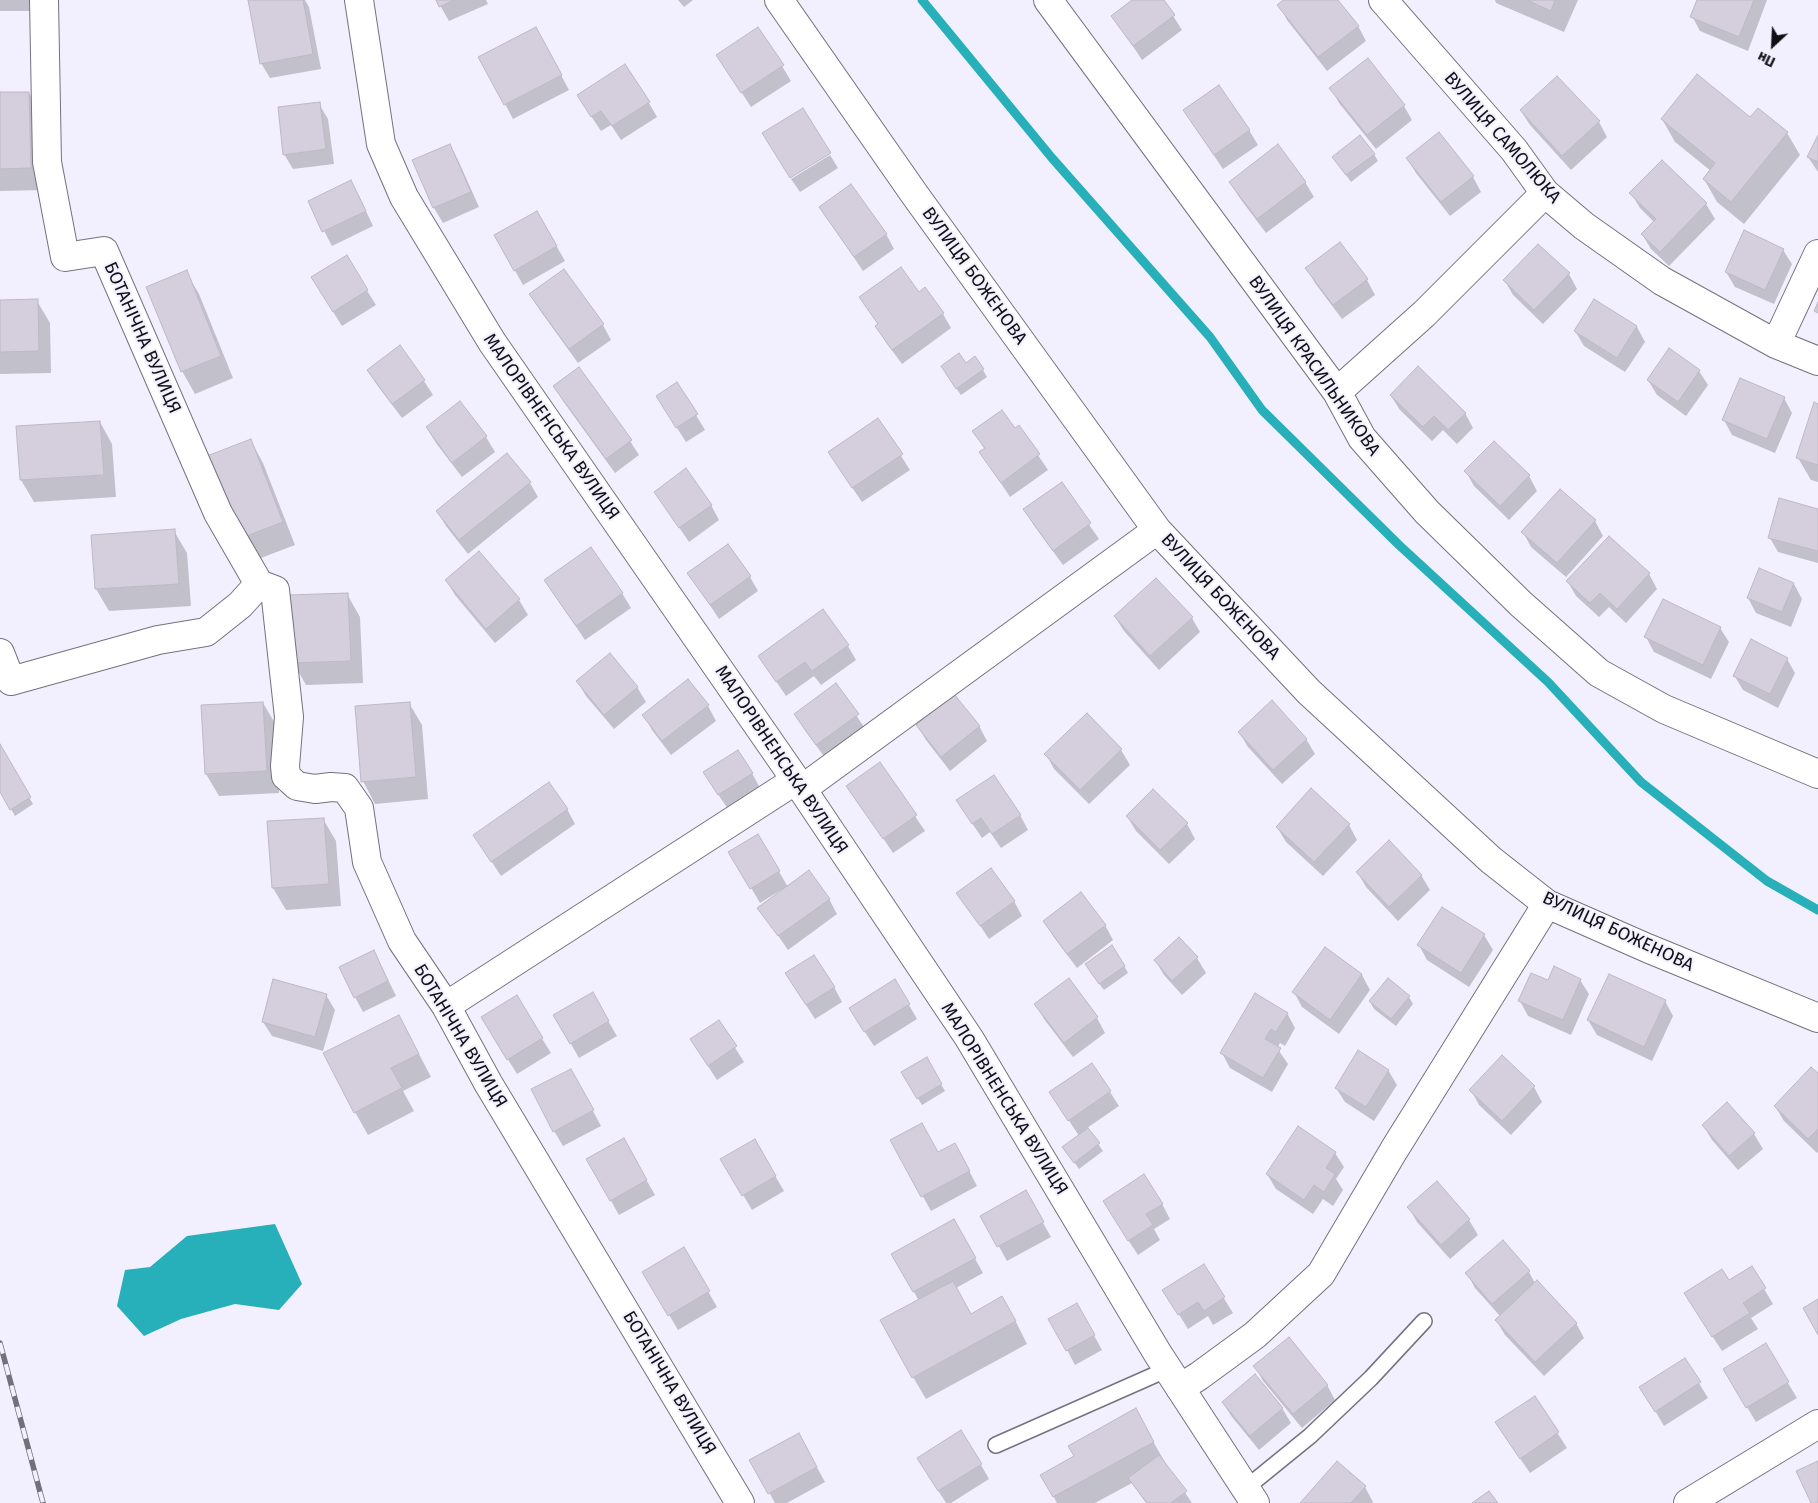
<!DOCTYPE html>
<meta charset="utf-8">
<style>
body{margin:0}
#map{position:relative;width:1818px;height:1503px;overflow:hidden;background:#f2f0fe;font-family:"Fira Sans",sans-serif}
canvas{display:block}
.north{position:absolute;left:1748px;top:20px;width:50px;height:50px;-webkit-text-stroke:4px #f2f0fe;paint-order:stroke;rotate:205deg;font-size:14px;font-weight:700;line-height:20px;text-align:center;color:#101014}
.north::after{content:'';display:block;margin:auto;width:18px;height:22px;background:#101014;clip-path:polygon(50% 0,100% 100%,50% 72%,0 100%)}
</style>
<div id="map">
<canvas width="1818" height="1503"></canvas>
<div class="north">Пн</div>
</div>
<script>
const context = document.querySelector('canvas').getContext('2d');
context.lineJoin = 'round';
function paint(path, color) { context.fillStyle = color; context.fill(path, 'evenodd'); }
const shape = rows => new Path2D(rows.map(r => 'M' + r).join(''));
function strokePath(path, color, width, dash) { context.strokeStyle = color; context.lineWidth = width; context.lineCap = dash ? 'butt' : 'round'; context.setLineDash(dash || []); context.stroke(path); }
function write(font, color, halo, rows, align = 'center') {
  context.font = font + ' "Fira Sans",sans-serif'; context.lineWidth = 4; context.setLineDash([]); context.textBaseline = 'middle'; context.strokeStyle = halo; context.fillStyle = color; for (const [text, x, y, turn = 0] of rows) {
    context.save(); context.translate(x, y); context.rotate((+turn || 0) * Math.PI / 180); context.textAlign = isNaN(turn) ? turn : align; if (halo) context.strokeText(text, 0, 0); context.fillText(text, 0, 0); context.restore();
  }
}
const water = shape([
 [275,1224,302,1284,279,1310,235,1304,181,1319,144,1336,117,1306,125,1270,150,1267,187,1236]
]);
const shadow = shape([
 [0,0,31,0,31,11,0,11],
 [255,0,305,0,309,7,321,69,270,78,261,63],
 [437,0,486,0,488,4,449,21],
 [678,0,693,0,684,7],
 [1134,0,1163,0,1182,30,1142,60,1113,16],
 [1285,0,1337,0,1358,26,1366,41,1327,71,1287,20,1279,5],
 [1495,0,1578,0,1564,32,1496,3],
 [1699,0,1767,0,1748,51,1700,31,1692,16],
 [544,43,569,90,513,119,480,57],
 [782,66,791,81,751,107,727,70],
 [1331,88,1404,106,1412,120,1376,149,1339,103],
 [0,93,29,93,42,115,43,190,0,191],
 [649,103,657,117,621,140,611,125,601,131,587,110],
 [319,104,328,119,334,164,293,169,284,154],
 [1184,111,1249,130,1258,145,1223,169],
 [1521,111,1599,122,1607,137,1571,170,1530,125],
 [1662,119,1751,119,1787,133,1800,155,1744,224,1717,202,1704,179,1711,171,1675,142],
 [1818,138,1818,172,1808,157],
 [450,145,458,160,479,207,443,223,434,208,414,160],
 [1374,154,1378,161,1351,182,1338,164],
 [830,155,838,168,800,192,791,179],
 [1407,158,1473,177,1481,192,1450,216,1416,173],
 [1230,182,1305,182,1314,197,1266,233,1239,197],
 [1631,193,1706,204,1715,219,1669,266,1651,249,1642,234,1654,222,1640,208],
 [359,196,373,226,332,246,309,202],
 [820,207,886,234,894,249,863,271],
 [537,212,565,261,523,285,496,236],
 [1783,250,1792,264,1774,304,1735,287,1726,272],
 [346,257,376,305,342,326,312,278],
 [1307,268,1367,280,1375,295,1342,319,1315,283],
 [563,271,603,325,611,340,578,363,539,309,530,294],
 [186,272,199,294,233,378,195,394,182,371],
 [1569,274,1577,289,1543,324,1513,295,1505,281],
 [861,298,943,314,951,328,902,364,885,341,877,327,879,325],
 [1595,300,1637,327,1645,342,1625,372,1584,346,1575,331],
 [0,301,37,301,50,323,51,373,0,374],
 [400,347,424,381,433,395,402,418,377,385,368,370],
 [966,365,983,370,987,377,961,395,946,374],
 [1699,371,1708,385,1686,416,1657,395,1648,380],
 [677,384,705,430,686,442,666,411],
 [554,386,630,441,639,455,615,473,563,401],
 [1391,396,1465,413,1473,428,1457,444,1443,430,1432,441,1400,410],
 [1784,398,1792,413,1775,453,1732,435,1724,420],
 [460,403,486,437,495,452,462,477,436,443,427,428],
 [1818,405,1818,482,1811,480,1798,458],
 [878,420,910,470,862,502,838,467],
 [100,422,112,444,116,497,34,502,21,480,17,427],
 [1019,427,1048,470,1010,497,981,453,985,450,974,431,1015,430],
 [251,441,263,463,295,545,253,561,240,539],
 [1466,472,1529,476,1537,491,1509,520,1474,486],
 [530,483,538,497,468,554,446,526,437,511],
 [1061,484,1099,539,1063,565,1033,524,1025,510],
 [655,492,711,505,719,520,689,542],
 [1818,510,1818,563,1778,552,1770,538],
 [1595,521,1603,536,1566,577,1531,547,1523,532],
 [174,531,187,553,191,606,109,611,96,589,92,537],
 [479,553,519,600,528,615,495,643,455,595,446,580],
 [689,573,750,577,758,591,719,619],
 [1649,574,1657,589,1626,623,1609,607,1599,617,1576,596,1568,582],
 [545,581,622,593,631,608,585,640],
 [1794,584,1802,599,1791,627,1756,613,1748,598],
 [347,594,360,617,363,683,306,685,293,662],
 [1115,617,1192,618,1200,632,1159,670,1124,631],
 [1720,628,1729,642,1711,679,1654,652,1646,637],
 [848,646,856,660,821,685,814,676,786,696,759,656],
 [1787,659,1795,673,1778,708,1743,690,1734,675],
 [578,682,637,687,646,702,614,729,586,696],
 [836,685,866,730,826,759,804,729,795,714],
 [263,703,276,725,279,793,219,796,206,774,203,706],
 [409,703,422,725,428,799,375,804,363,781],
 [708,706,716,721,671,755,652,730,644,715],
 [1087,715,1121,750,1130,765,1089,804,1054,769,1046,754],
 [917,725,979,726,987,741,950,771,926,740],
 [1239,732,1306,739,1315,754,1282,784,1248,747],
 [0,747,33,804,15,816,0,790],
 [880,764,925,831,893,853,848,786],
 [752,773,760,788,728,809,713,787],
 [957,801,1020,815,1028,830,1001,848,990,832,982,838],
 [567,809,575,824,501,876,474,835],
 [1127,816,1187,824,1195,839,1169,864,1136,831],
 [323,819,336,841,341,906,286,910,273,888],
 [1349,825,1357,840,1323,876,1286,842,1277,827],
 [758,836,788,887,829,899,837,914,788,950,759,908,782,892,781,890,760,903,730,852],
 [1358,873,1421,875,1430,890,1398,921,1366,887],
 [958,893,1014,901,1022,916,989,939],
 [1443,909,1484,935,1493,950,1469,987,1427,960,1419,945],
 [1044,921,1105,925,1113,940,1077,968,1053,936],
 [1179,939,1197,958,1206,973,1182,995,1164,975,1155,960],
 [1325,949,1362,975,1370,990,1339,1034,1302,1007,1294,992],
 [1124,966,1128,973,1104,990,1090,972],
 [382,967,396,996,363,1012,355,997],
 [1068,980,1097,1018,1105,1033,1073,1057,1044,1019,1036,1004],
 [1580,980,1589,994,1571,1035,1528,1016,1520,1001,1548,982],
 [834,987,842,1002,815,1019,795,988],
 [592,994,617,1036,579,1058,555,1016],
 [326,995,335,1010,323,1051,272,1036,263,1022],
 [516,997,551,1053,517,1074,491,1032],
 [1409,997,1413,1004,1396,1026,1374,1009,1370,1002],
 [1665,1001,1673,1016,1652,1061,1597,1035,1588,1020],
 [909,1005,917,1019,874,1046,859,1023],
 [1287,1013,1295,1028,1285,1046,1280,1043,1277,1048,1288,1064,1272,1092,1230,1068,1222,1053],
 [399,1016,431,1077,403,1091,414,1111,368,1135,355,1112],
 [719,1022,744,1062,717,1080,700,1054],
 [926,1059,945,1091,922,1105,902,1073],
 [1388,1070,1397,1085,1374,1121,1345,1102,1336,1088],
 [1818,1075,1818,1152,1817,1153,1784,1121,1775,1106],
 [579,1085,601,1126,563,1146,554,1131],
 [1534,1087,1542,1102,1511,1135,1479,1105,1471,1090],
 [1110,1092,1119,1106,1087,1128,1103,1151,1079,1169,1064,1148,1079,1136,1051,1093],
 [1727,1104,1754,1134,1763,1149,1738,1170,1712,1140,1703,1125],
 [623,1140,655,1195,619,1215,588,1160],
 [754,1140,784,1191,752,1210,722,1159],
 [892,1141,963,1159,977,1186,931,1211],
 [1335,1153,1344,1167,1336,1179,1343,1190,1333,1206,1323,1199,1313,1214,1276,1189,1267,1174],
 [1437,1183,1469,1220,1478,1235,1450,1259,1417,1222,1409,1208],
 [1162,1204,1170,1219,1154,1229,1160,1240,1138,1255,1113,1217],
 [1034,1207,1051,1237,1007,1261,982,1216],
 [954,1221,983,1273,956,1288,971,1315,1015,1320,1027,1344,926,1399,913,1377,919,1301,893,1254],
 [684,1249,717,1307,678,1330,644,1272],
 [1204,1266,1233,1313,1213,1325,1208,1316,1188,1329,1173,1305],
 [1751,1267,1773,1304,1751,1318,1758,1329,1722,1351,1694,1308,1728,1282],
 [1529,1272,1535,1283,1576,1323,1584,1338,1544,1376,1505,1335,1496,1320,1500,1316,1475,1288,1467,1273],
 [1085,1319,1102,1350,1075,1365,1067,1350],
 [1765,1345,1797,1398,1756,1422,1724,1369],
 [1685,1360,1708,1398,1664,1426,1650,1402],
 [1255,1366,1327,1385,1335,1400,1302,1428,1263,1381],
 [1535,1398,1567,1448,1530,1473,1506,1438],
 [1223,1403,1282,1408,1291,1423,1259,1450,1232,1417],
 [1135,1410,1166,1464,1192,1503,1146,1503,1132,1483,1095,1503,1057,1503,1042,1475,1075,1457],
 [807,1449,825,1482,787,1503,775,1503,751,1460],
 [981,1465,989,1479,951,1503,946,1503,927,1473],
 [1365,1487,1373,1502,1372,1503,1302,1503]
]);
const stream = shape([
 [922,0,1052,158,1210,337,1262,410,1399,545,1548,682,1641,782,1767,881,1818,910]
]);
const building = shape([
 [248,0,303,0,313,54,260,64,248,0],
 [436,0,455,0,439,7,436,0],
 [1132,0,1164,0,1175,15,1133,46,1111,16,1132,0],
 [1283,0,1338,0,1359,26,1318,57,1277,5,1283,0],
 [1527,0,1555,0,1551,11,1527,0],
 [1697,0,1754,0,1739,37,1690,17,1697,0],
 [536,27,562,75,504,105,478,57,536,27],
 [758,27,784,65,741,93,716,55,758,27],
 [1368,58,1405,105,1367,135,1329,88,1368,58],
 [625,64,650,102,612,126,601,111,591,117,577,95,625,64],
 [1697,74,1750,117,1758,108,1788,132,1731,202,1703,179,1715,163,1661,119,1697,74],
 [1557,76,1600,121,1562,156,1520,110,1557,76],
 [1219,85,1250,130,1214,155,1183,110,1219,85],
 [0,92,29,92,31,168,0,169,0,92],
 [320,102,326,149,283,155,278,107,320,102],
 [803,108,831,153,790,178,762,133,803,108],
 [1439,132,1474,176,1441,202,1406,158,1439,132],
 [1360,135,1375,154,1346,175,1332,157,1360,135],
 [1818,135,1818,162,1807,157,1818,135],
 [450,144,471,192,433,208,412,160,450,144],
 [1278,144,1306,182,1257,219,1229,182,1278,144],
 [1662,160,1707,203,1660,252,1641,234,1656,219,1629,193,1662,160],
 [351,180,366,211,322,232,308,201,351,180],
 [851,184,887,234,854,257,819,207,851,184],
 [537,211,557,246,514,271,494,235,537,211],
 [1744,230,1784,249,1765,290,1725,272,1744,230],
 [1340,242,1368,279,1333,305,1305,268,1340,242],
 [1538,244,1570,273,1534,310,1503,280,1538,244],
 [347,255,368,290,333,312,311,277,347,255],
 [901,267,919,292,925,287,944,313,892,350,875,326,878,324,859,297,901,267],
 [564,269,604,324,569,349,529,294,564,269],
 [187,270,221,356,181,372,146,287,187,270],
 [38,299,39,351,0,352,0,300,38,299],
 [1594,299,1637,326,1617,358,1574,331,1594,299],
 [1818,302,1818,313,1814,311,1818,302],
 [400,345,425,380,392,404,367,370,400,345],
 [1669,348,1700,370,1678,402,1647,380,1669,348],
 [959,353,966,363,975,356,984,369,956,389,941,366,959,353],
 [1418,366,1466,413,1448,430,1434,416,1423,427,1390,395,1418,366],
 [579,367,632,440,606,459,553,386,579,367],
 [1740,378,1785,397,1767,439,1722,420,1740,378],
 [677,382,698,414,676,428,656,396,677,382],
 [460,401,487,436,452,463,426,427,460,401],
 [1814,402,1818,404,1818,465,1796,458,1814,402],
 [1002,410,1015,428,1019,425,1040,454,1001,483,979,452,985,448,972,431,1002,410],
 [878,418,903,454,852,488,828,452,878,418],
 [100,421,104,475,20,480,16,426,100,421],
 [251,439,283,522,239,539,207,456,251,439],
 [1494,441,1530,475,1500,506,1464,471,1494,441],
 [507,453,531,482,459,540,436,511,507,453],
 [686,468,712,505,679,528,654,492,686,468],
 [1062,482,1091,523,1053,551,1023,509,1062,482],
 [1560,489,1596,520,1557,563,1521,532,1560,489],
 [1779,498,1818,509,1818,551,1768,538,1779,498],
 [175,529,179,584,95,589,91,535,175,529],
 [1609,536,1650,573,1617,609,1600,593,1590,603,1566,581,1609,536],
 [728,544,751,576,710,605,687,573,728,544],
 [591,547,623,593,576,626,544,580,591,547],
 [479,551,520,599,486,629,445,580,479,551],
 [1759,568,1794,583,1782,612,1747,598,1759,568],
 [1156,578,1193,617,1150,656,1114,616,1156,578],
 [348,593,351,661,292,663,289,595,348,593],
 [1663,599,1721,627,1703,665,1644,637,1663,599],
 [823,609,849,645,812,671,805,662,776,682,758,656,823,609],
 [1751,639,1788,658,1770,694,1733,676,1751,639],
 [610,653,638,687,604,715,576,681,610,653],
 [688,679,709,705,662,741,642,715,688,679],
 [836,683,859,714,816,745,794,714,836,683],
 [954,694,980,726,941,757,916,725,954,694],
 [1272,700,1307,739,1273,770,1238,732,1272,700],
 [263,702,267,771,205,774,201,705,263,702],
 [410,702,416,777,361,782,355,706,410,702],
 [1087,713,1122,749,1080,790,1044,754,1087,713],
 [0,744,31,797,10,810,0,792,0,744],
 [738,750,753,773,718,795,703,772,738,750],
 [880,762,917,815,883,839,846,786,880,762],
 [994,775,1021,815,992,834,981,818,972,824,956,800,994,775],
 [549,782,568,809,491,862,473,835,549,782],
 [1311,788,1350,824,1314,862,1276,827,1311,788],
 [1153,789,1188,823,1160,850,1126,816,1153,789],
 [324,818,329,884,272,888,267,821,324,818],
 [758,834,780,871,750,889,728,852,758,834],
 [1389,840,1422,875,1389,907,1356,872,1389,840],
 [991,868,1015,901,980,926,956,893,991,868],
 [809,870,830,899,778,936,757,908,809,870],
 [1081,892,1106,925,1067,954,1043,921,1081,892],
 [1442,907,1485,934,1461,973,1417,945,1442,907],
 [1179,937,1198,957,1172,981,1154,960,1179,937],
 [1112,945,1125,966,1099,984,1085,964,1112,945],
 [1325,947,1362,974,1330,1020,1292,992,1325,947],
 [374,950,388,981,354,998,339,967,374,950],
 [814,955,835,987,806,1005,785,973,814,955],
 [1554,966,1581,979,1563,1020,1518,1001,1531,973,1548,980,1554,966],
 [1609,974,1666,1000,1644,1047,1587,1020,1609,974],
 [1069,978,1098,1017,1064,1043,1034,1004,1069,978],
 [1388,978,1410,996,1391,1019,1369,1001,1388,978],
 [273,979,327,994,315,1037,262,1022,273,979],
 [895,979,910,1004,864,1032,849,1008,895,979],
 [593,992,609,1021,570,1044,553,1015,593,992],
 [1255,993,1288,1013,1276,1032,1271,1029,1265,1039,1281,1048,1263,1078,1220,1053,1255,993],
 [517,995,543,1038,507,1060,481,1017,517,995],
 [399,1015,419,1054,391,1068,402,1088,354,1113,323,1053,399,1015],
 [719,1020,737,1046,708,1066,690,1039,719,1020],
 [1358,1050,1389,1070,1366,1107,1335,1088,1358,1050],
 [1502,1055,1535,1086,1502,1121,1469,1090,1502,1055],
 [927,1057,942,1084,917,1099,901,1072,927,1057],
 [1092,1063,1111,1091,1068,1121,1049,1092,1092,1063],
 [1811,1067,1818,1073,1818,1129,1808,1139,1774,1106,1811,1067],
 [571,1069,594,1110,553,1132,531,1089,571,1069],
 [1727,1102,1755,1133,1729,1156,1702,1125,1727,1102],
 [922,1123,938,1152,955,1143,970,1171,921,1197,890,1140,922,1123],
 [1298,1126,1336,1152,1326,1168,1335,1174,1324,1192,1314,1185,1304,1200,1266,1174,1298,1126],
 [1088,1128,1100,1143,1074,1163,1062,1147,1088,1128],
 [624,1138,647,1180,610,1201,586,1159,624,1138],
 [755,1139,776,1176,742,1196,720,1159,755,1139],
 [1144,1174,1163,1204,1146,1214,1153,1225,1128,1241,1103,1201,1144,1174],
 [1437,1181,1470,1219,1441,1245,1407,1207,1437,1181],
 [1026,1190,1044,1222,997,1247,980,1216,1026,1190],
 [954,1219,976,1258,913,1292,891,1254,954,1219],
 [1503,1240,1530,1271,1492,1304,1465,1273,1503,1240],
 [684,1247,710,1291,668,1316,642,1272,684,1247],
 [1204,1264,1225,1297,1204,1311,1198,1302,1178,1315,1162,1290,1204,1264],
 [1752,1266,1766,1288,1743,1303,1750,1313,1712,1337,1684,1293,1722,1269,1729,1280,1752,1266],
 [1537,1280,1577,1323,1535,1362,1495,1320,1537,1280],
 [953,1281,971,1314,1002,1296,1016,1321,912,1378,880,1320,953,1281],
 [1818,1299,1818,1335,1803,1308,1818,1299],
 [1077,1303,1095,1335,1066,1351,1048,1319,1077,1303],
 [1289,1337,1328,1385,1293,1414,1253,1366,1289,1337],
 [1766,1343,1789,1382,1746,1408,1723,1369,1766,1343],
 [1685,1358,1701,1382,1655,1412,1639,1387,1685,1358],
 [1255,1374,1283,1408,1250,1436,1222,1402,1255,1374],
 [1535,1396,1559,1432,1520,1459,1495,1422,1535,1396],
 [1136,1408,1154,1442,1053,1497,1040,1475,1074,1456,1068,1446,1136,1408],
 [961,1430,982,1464,938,1491,917,1458,961,1430],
 [799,1433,817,1467,768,1494,749,1460,799,1433],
 [1159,1455,1187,1491,1171,1503,1147,1503,1128,1478,1159,1455],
 [1337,1461,1366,1486,1351,1503,1300,1503,1337,1461],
 [1818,1461,1818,1503,1811,1503,1796,1471,1818,1461],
 [1489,1491,1498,1503,1472,1503,1489,1491]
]);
const service = shape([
 [996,1445,1168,1369],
 [1246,1488,1310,1436,1371,1378,1424,1321]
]);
const minor = shape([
 [44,0,47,162,65,257,104,251,218,513,259,584],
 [779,0,915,195,1157,530,1309,692,1491,860,1547,904,1647,948,1818,1018],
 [1048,0,1337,392,1362,438,1427,512,1521,604,1599,673,1664,709,1818,774],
 [1383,0,1514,150,1545,193,1584,226,1662,281,1776,344,1818,361],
 [1776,344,1818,254],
 [1337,392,1424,314,1545,193],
 [0,653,11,681,158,640,206,632,240,605,259,584,275,590,289,717,285,766,286,776,297,786,315,789,331,787,345,788,359,808,367,862,402,941,446,1006,488,1083,740,1503],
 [802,789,1157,530],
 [446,1006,796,780],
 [1180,1388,1199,1376,1255,1335,1321,1274,1394,1150,1547,904]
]);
const tertiary = shape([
 [359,0,381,144,404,197,492,342,802,789,969,1038,1158,1354,1255,1503],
 [1688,1503,1818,1424]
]);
const rail = shape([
 [0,1343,43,1503]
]);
const streetNames = [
 ["ВУЛИЦЯ САМОЛЮКА",1502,138,49],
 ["ВУЛИЦЯ БОЖЕНОВА",974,276,54],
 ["БОТАНІЧНА ВУЛИЦЯ",142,338,66],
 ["ВУЛИЦЯ КРАСИЛЬНИКОВА",1314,366,55],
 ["МАЛОРІВНЕНСЬКА ВУЛИЦЯ",551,427,55],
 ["ВУЛИЦЯ БОЖЕНОВА",1220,597,47],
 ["МАЛОРІВНЕНСЬКА ВУЛИЦЯ",781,760,56],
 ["ВУЛИЦЯ БОЖЕНОВА",1618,932,25],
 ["БОТАНІЧНА ВУЛИЦЯ",460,1036,59],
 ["МАЛОРІВНЕНСЬКА ВУЛИЦЯ",1004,1099,58],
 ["БОТАНІЧНА ВУЛИЦЯ",669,1383,59]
];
paint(water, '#27afba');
paint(shadow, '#0003');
strokePath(stream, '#27afba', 9);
paint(building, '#d5cfdd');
strokePath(building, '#bdb8c5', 1);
strokePath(service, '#74727e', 18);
strokePath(minor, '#74727e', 30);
strokePath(tertiary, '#74727e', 30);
strokePath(service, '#fff', 15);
strokePath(minor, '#fff', 28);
strokePath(tertiary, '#fff', 28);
strokePath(rail, '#727179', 5.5);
strokePath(rail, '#f2f0fe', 4, [11]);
write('18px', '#101014', '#f2f0fe', streetNames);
</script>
